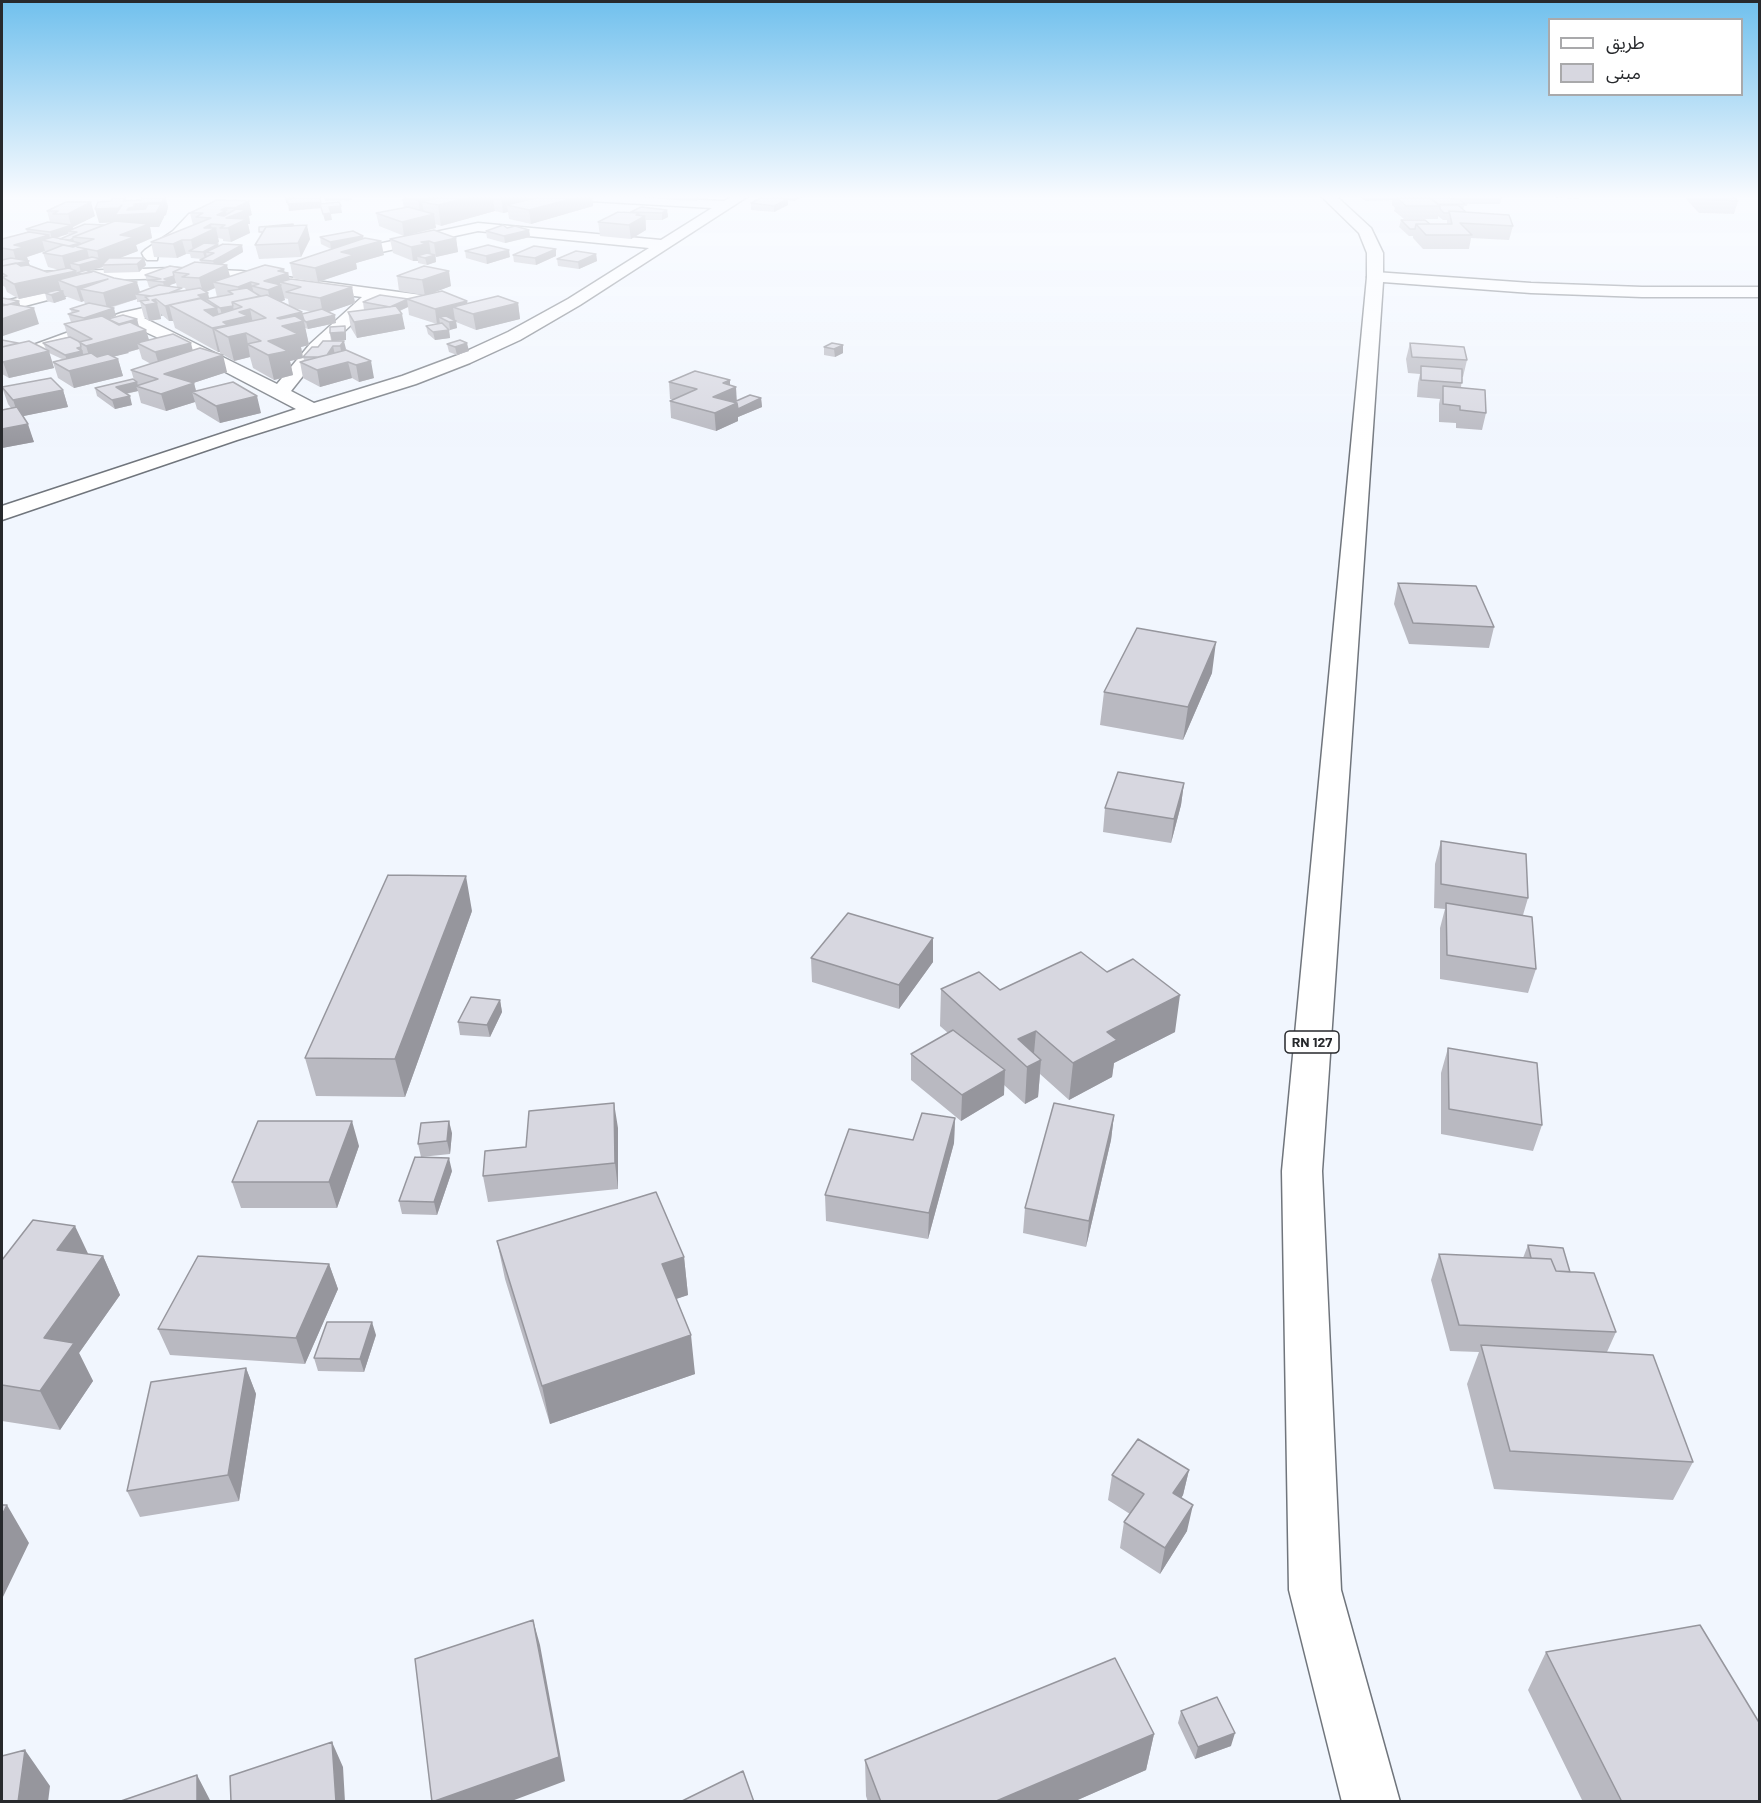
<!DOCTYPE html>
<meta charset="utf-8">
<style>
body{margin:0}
#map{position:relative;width:1761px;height:1803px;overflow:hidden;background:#f1f6fe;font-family:Barlow,"Noto Sans Arabic",sans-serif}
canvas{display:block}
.frame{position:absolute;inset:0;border:3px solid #27292c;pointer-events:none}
.legend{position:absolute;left:1548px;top:18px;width:195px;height:78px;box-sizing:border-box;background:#fff;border:2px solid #a9a9ab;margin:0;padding:8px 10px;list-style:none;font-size:18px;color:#27292c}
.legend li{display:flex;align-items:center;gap:12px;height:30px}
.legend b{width:30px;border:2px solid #a9a9ab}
</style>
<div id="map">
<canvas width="1761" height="1803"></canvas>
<div class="frame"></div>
<ul class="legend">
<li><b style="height:8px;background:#fff"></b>طريق</li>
<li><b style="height:16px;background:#d7d7e0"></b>مبنى</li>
</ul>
</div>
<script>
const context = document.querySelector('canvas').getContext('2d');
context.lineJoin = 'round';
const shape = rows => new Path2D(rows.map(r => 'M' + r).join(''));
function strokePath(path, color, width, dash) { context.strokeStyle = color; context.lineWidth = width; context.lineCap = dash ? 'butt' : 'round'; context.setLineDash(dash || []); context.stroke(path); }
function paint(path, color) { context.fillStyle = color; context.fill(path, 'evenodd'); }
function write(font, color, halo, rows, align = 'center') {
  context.font = font + ' Barlow,sans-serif'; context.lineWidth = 4.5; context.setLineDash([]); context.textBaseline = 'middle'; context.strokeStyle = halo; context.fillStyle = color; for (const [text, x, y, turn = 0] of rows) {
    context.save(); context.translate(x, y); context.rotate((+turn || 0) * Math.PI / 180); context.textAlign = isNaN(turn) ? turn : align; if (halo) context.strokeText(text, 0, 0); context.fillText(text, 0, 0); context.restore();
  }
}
const minor = shape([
 [581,195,724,201,734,195,750,195,580,305,520,340,470,363,416,384,237,440,2,520,2,506,296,409,178,347,126,323,31,357,25,356,22,352,25,348,121,313,188,298,194,299,196,303,194,307,144,318,277,384,310,344,362,297,241,281,174,278,2,283,2,273,174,268,241,271,459,300,461,304,459,308,453,309,379,299,322,352,291,391,314,403,402,376,458,355,508,332,568,299,649,248,478,231,340,261,335,259,332,256,335,253,478,223,661,240,712,208,590,201,549,209,542,205,544,202,581,195],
 [1320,195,1335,195,1371,228,1383,253,1383,277,1381,280,1369,280,1367,277,1367,253,1359,233,1320,195],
 [233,206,240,210,238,213,199,220,183,237,158,254,157,260,147,260,144,257,142,253,145,250,173,231,189,214,206,209,233,206],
 [72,284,78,286,80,289,78,292,2,312,2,302,72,284]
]);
const major = shape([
 [1375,272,1531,283,1642,287,1760,287,1760,297,1642,297,1531,293,1383,282,1322,1171,1341,1590,1400,1802,1342,1802,1289,1590,1282,1171,1367,277,1375,272]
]);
const wall = shape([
 [324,195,354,195,352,200,325,201],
 [409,195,592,195,593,206,531,224,509,219,508,212,503,213,495,211,441,226,435,224,436,228,404,236,379,226,376,213,404,208,402,197],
 [657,195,703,195,696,201,657,199],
 [766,195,806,195,794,201,788,200,788,205,774,212,751,210,751,203,766,196],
 [1094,195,1109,195,1109,196,1094,196],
 [1358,195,1397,195,1397,198,1402,198,1398,195,1446,195,1451,199,1454,199,1455,196,1461,196,1460,195,1502,195,1500,204,1469,204,1468,203,1467,206,1464,206,1463,210,1466,212,1513,226,1509,240,1471,238,1469,249,1423,249,1413,238,1413,236,1409,236,1399,227,1401,220,1430,224,1447,224,1447,220,1443,220,1438,216,1438,219,1404,219,1394,211,1395,208,1392,205,1392,200,1366,201],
 [1549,195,1580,195,1578,199,1550,197],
 [1682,195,1731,195,1738,201,1734,214,1699,213],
 [217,200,252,215,249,216,250,224,248,224,250,233,231,242,223,241,223,239,218,238,219,242,216,244,218,246,242,245,243,252,221,265,230,276,285,273,288,273,290,279,352,287,355,303,328,312,336,323,308,329,305,328,309,345,301,347,303,358,290,361,293,375,274,380,253,368,250,357,234,361,220,353,220,352,218,352,175,328,173,321,169,321,161,314,161,319,149,321,144,317,140,302,137,302,137,299,110,308,116,316,108,319,137,319,139,327,149,340,193,350,227,372,193,383,194,383,196,391,261,413,220,423,197,409,195,402,166,411,141,403,138,391,126,394,132,405,115,409,97,396,95,388,134,380,131,370,151,364,142,359,139,349,113,357,118,359,123,376,74,388,58,378,53,362,62,359,49,353,54,368,9,378,2,374,2,340,46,349,43,343,68,337,64,324,72,322,71,322,68,314,72,313,70,309,85,304,84,301,81,302,65,296,66,299,54,303,47,301,45,293,19,299,7,292,5,287,2,285,2,239,27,232,26,229,50,222,47,211,66,202,95,216,73,227,73,229,104,225,114,222,99,223,126,201,168,207,166,215,164,216,164,217,159,227,150,227,152,238,136,245,138,251,118,258,144,258,146,265,139,272,104,273,103,267,88,271,140,292,152,288,149,287,145,275,182,268,201,263,200,260,202,259,191,258,190,254,186,254,177,258,154,257,151,242,193,225,190,213],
 [68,234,69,235,60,239,56,238],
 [45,251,43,253,48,267,59,270,47,272,30,266,27,257],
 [176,283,177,287,185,288,186,290,183,291,171,287,170,285],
 [215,288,217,297,209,299,206,292],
 [284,298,288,299,289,306,280,302,285,300],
 [293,308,313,312,302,314],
 [667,210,668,217,662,220,646,220,646,230,631,239,600,236,598,222,632,213],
 [293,226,310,239,301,257,259,259,255,245],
 [507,228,529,230,530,237,505,243,487,238,486,231],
 [320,237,364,239,384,255,356,263,357,269,318,282,293,278,290,263,331,249,321,244],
 [456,238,458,252,436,257,436,262,427,265,418,263,418,261,413,261,393,253,390,239],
 [556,249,556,256,536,265,514,262,513,255],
 [465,251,510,257,487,264,466,258],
 [596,254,597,261,579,269,558,266,557,259],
 [397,276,451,286,429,294,468,303,518,303,520,319,476,330,456,322,457,328,449,330,450,338,435,340,428,334,426,326,437,324,409,315,408,307,400,311,405,329,357,338,351,328,348,312,364,310,363,302,408,299,423,295,399,291],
 [330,333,346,334,346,340,335,341,346,349,345,350,374,378,359,382,352,378,320,387,303,378,300,362,304,360,303,357,318,347,331,341],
 [1410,343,1467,360,1463,377,1462,377,1461,388,1486,413,1482,430,1456,428,1456,423,1439,422,1439,404,1440,399,1417,397,1418,383,1420,374,1408,373,1406,359],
 [447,344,469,351,457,355,449,352],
 [843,345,843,353,835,357,824,355,824,347],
 [669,382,730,385,737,401,761,398,762,407,738,417,738,421,716,431,671,418,670,401,673,399,670,399],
 [2,387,63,390,68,407,23,416,34,442,2,448,2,410,11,408,8,404],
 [1398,583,1494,627,1489,648,1409,644,1394,604],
 [1212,673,1183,740,1100,725,1104,692],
 [1184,783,1181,805,1171,843,1103,832,1105,808],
 [1441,841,1528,898,1523,915,1536,969,1528,993,1440,979,1440,928,1445,909,1434,908,1435,864],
 [472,911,405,1097,316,1096,305,1058],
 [933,938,933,962,899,1009,812,982,811,958],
 [941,989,1000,990,1175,1032,1114,1063,1112,1077,1069,1100,1040,1074,1038,1097,1025,1104,1004,1085,1004,1095,961,1121,911,1080,911,1054,948,1033,940,1026],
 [500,1000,502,1012,490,1037,460,1035,458,1022],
 [1448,1048,1542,1125,1533,1151,1441,1134,1441,1073],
 [1114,1115,1111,1140,1086,1247,1023,1233,1025,1208],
 [955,1118,954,1143,928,1239,826,1221,825,1195],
 [618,1128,618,1189,488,1202,483,1176],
 [452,1133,450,1154,421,1157,418,1144],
 [359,1146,337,1208,241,1208,232,1182],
 [452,1171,437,1215,402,1214,399,1201],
 [497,1241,684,1257,688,1295,676,1299,695,1374,550,1424,505,1279],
 [1528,1245,1570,1272,1616,1332,1607,1352,1693,1462,1673,1500,1494,1489,1467,1384,1479,1352,1450,1351,1431,1280,1439,1254,1523,1258],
 [88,1254,103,1256,120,1295,79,1353,93,1381,60,1430,2,1421,2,1260],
 [329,1264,338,1289,305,1364,170,1355,158,1329],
 [376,1335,364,1372,318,1371,314,1358],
 [246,1368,256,1394,239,1501,140,1517,127,1491],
 [1189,1470,1183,1495,1181,1498,1187,1531,1160,1574,1120,1548,1124,1522,1130,1514,1108,1500,1112,1475],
 [1546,1652,1760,1802,1583,1802,1528,1690],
 [1181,1711,1231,1746,1195,1759,1178,1723],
 [1154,1734,1146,1770,1073,1802,868,1802,866,1796,865,1760]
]);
const shadedWall = shape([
 [165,195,168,207,166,215,164,216,164,217,159,227,150,227,152,238,136,245,138,251,102,265,103,267,81,273,79,265,70,263,72,270,66,271,62,256,69,246,71,245,70,240,73,238,75,244,80,243,82,248,87,249,90,262,99,260,97,251,117,222,99,223,95,209,123,201,125,196,128,208,134,204],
 [440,195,492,195,495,211,441,226,438,205,422,202,425,217,434,214,436,228,404,236,402,222,421,217,418,200],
 [501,195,524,195,526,207,507,205,508,212,503,213],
 [586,195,592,195,593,206,531,224,529,210],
 [695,195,703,195,696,201],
 [794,195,806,195,794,201],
 [285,196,295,196,296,202,286,203],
 [788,199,788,205,774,212,774,206],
 [249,201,252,215,249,216,250,224,248,224,250,233,231,242,228,228,217,215,221,210,225,208,228,217,236,214,235,208],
 [91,202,95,216,73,227,74,231,68,231,68,234,52,239,50,232,71,225,68,214],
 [321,202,322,208,289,211,288,204],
 [341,206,342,213,331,214,332,220,325,221,323,214,329,207],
 [667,210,668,217,662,220,662,213],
 [639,213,640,219,645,216,646,230,631,239,629,225,636,215],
 [211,224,212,230,216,228,219,242,200,252,193,251,191,240,204,228],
 [307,225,310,239,301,257,298,243],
 [529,230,530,237,505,243,504,236],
 [49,235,52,242,42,240,45,251,27,257,31,269,4,274,17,264,13,250,2,248],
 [363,236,365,244,331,249,330,242],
 [456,238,458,252,436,257,434,243],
 [182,240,186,254,177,258,173,244],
 [381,241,384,255,356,263,357,269,318,282,315,268,341,252],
 [429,241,431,255,435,255,436,262,427,265,425,258,417,256,418,261,413,261,411,247,421,242],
 [218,244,219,251,214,253,206,252,207,258,205,259,203,252],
 [242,245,243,252,215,268,213,261],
 [556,249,556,256,536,265,535,258],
 [509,250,510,257,487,264,486,256],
 [596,254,597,261,579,269,578,262],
 [144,258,146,265,139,272,137,264],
 [227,265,231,280,213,282,215,288,203,293,199,278],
 [284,269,285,274,288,273,291,285,280,282,280,285,281,285,285,300,271,305,268,290,264,281,278,271],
 [76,271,81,286,108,279,137,282,141,295,135,294,137,299,107,308,103,293,80,289,84,301,81,302,76,287,58,280,61,290,19,299,14,284],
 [449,271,451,286,425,296,422,280],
 [174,276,176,283,170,285,171,287,165,290,163,282,164,279],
 [251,282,255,298,242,302,238,287],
 [352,287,355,303,323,314,320,298],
 [63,291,66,299,54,303,51,295],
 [208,293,210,302,206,299,209,309,217,308,222,326,224,322,220,308,233,306,236,319,239,312,250,309,255,333,246,333,250,357,234,361,228,337,214,329,220,352,218,352,212,328,198,295],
 [156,299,161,319,149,321,145,305,152,300],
 [407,299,408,307,392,314,390,307],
 [19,301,22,312,34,308,39,324,3,336,2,331,2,312,7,305],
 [467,301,469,313,453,307,455,320,439,317,440,324,437,324,435,309],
 [518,303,520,319,476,330,473,314],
 [169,305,173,321,169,321,165,306],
 [114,308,116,316,87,326,84,318],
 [302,312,309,345,301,347,303,358,290,361,293,375,274,380,268,355,268,341,277,318],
 [402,314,405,329,357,338,354,322],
 [335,315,336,323,308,329,306,322],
 [137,319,139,327,119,324],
 [456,321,457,328,450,330,449,322],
 [345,326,346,334,346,340,332,341,330,333],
 [146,330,151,346,137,343,139,349,128,352,129,353,91,362,86,346],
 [449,330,450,338,435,340,433,332],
 [344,341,346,349,342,355,340,346],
 [191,343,195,360,160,368,155,352],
 [467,343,469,351,457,355,455,347],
 [843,345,843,353,835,357,834,349],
 [333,346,335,355,325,357],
 [81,347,85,359,68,363,65,355,77,348],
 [49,351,54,368,9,378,3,362],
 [223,355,227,372,169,391,164,374],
 [118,359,123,376,74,388,69,371],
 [371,361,374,378,359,382,356,365],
 [348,362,352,378,320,387,317,370],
 [730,380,730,389,736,387,737,404,761,398,762,407,738,417,738,421,716,431,713,397,723,383],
 [137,382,138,386,136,386,138,391,119,395,116,387],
 [194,383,197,395,192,392,195,402,166,411,161,394],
 [63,390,68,407,19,417,13,400],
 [130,396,132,405,115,409,112,400],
 [257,396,261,413,220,423,216,406],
 [28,424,34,442,2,448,2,429],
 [1216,642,1212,673,1183,740,1188,707],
 [1184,783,1181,805,1171,843,1174,819],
 [466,876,472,911,405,1097,395,1059],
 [933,938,933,962,899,1009,899,985],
 [1180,995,1175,1032,1114,1063,1112,1077,1069,1100,1073,1063,1107,1032],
 [500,1000,502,1012,490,1037,487,1025],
 [1036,1031,1033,1064,1041,1060,1038,1097,1025,1104,1027,1067,1018,1039],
 [1005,1070,1004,1095,961,1121,962,1095],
 [614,1103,618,1128,618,1189,615,1163],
 [1114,1115,1111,1140,1086,1247,1089,1221],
 [955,1118,954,1143,928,1239,929,1213],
 [352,1121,359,1146,337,1208,329,1182],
 [449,1121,452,1133,450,1154,447,1141],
 [449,1158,452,1171,437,1215,434,1202],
 [75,1226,93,1264,57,1250],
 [103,1256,120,1295,79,1353,93,1381,60,1430,40,1391,44,1338],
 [684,1257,688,1295,667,1302,662,1264],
 [329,1264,338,1289,305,1364,296,1338],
 [372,1322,376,1335,364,1372,360,1359],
 [691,1335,695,1374,550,1424,542,1386],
 [246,1368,256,1394,239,1501,228,1475],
 [1189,1470,1183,1495,1168,1519,1173,1493],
 [7,1505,29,1543,2,1599,2,1515],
 [1193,1505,1187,1531,1160,1574,1165,1548],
 [533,1620,540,1645,565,1781,509,1802,432,1802],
 [1235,1733,1231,1746,1195,1759,1198,1747],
 [1154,1734,1146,1770,1073,1802,994,1802],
 [332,1742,343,1767,345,1802,336,1802],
 [25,1750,50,1786,48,1802,18,1802],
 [197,1775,211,1802,197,1802]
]);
const building = shape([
 [165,195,162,202,134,204,134,207,129,208,127,210,145,209,148,204,161,204,156,213,115,215,122,205,118,208,95,209,98,202,111,201,113,197,125,196,123,201,141,200,143,196,165,195],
 [285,195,319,195,321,202,288,204,287,199,295,198,295,196,285,196,285,195],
 [409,195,440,195,418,200,402,197,409,195],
 [450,195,479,195,438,205,422,202,450,195],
 [524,195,545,195,531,199,524,197,524,195],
 [547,195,586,195,529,210,507,205,547,195],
 [1427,195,1446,195,1451,199,1459,199,1465,204,1438,204,1427,195],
 [1698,195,1731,195,1738,201,1702,199,1698,195],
 [765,196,788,199,774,206,751,203,765,196],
 [1455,196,1465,196,1469,199,1458,199,1455,196],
 [1397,198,1430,198,1440,206,1406,206,1397,198],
 [217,200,249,201,235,208,225,208,221,210,227,210,217,215,224,216,236,209,247,210,226,218,247,219,228,228,220,228,225,225,211,224,204,228,216,228,191,240,182,240,173,244,151,242,211,218,196,217,203,213,190,213,217,200],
 [66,202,91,202,68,214,53,214,58,211,47,211,66,202],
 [339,202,341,206,329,207,331,213,323,214,320,204,339,202],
 [1440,205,1458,205,1466,212,1449,211,1449,213,1444,213,1440,209,1440,205],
 [408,207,434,214,402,222,376,213,408,207],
 [641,207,667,210,662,213,631,212,641,207],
 [1449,211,1509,215,1513,226,1460,223,1472,235,1426,235,1416,224,1452,224,1449,211],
 [618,212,639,213,636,215,645,216,629,225,598,222,618,212],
 [1401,220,1425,220,1430,224,1416,224,1415,229,1410,229,1401,220],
 [115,221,149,224,120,235,134,237,97,251,77,247,87,249,62,256,43,253,63,245,73,247,94,239,73,237,115,221],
 [48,222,72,225,50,232,26,229,48,222],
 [85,224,104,225,73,237,73,238,70,240,60,239,77,232,68,231,85,224],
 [293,224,293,226,266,227,263,232,259,232,259,227,293,224],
 [307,225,298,243,255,245,266,227,307,225],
 [503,225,507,228,515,226,529,230,504,236,486,231,503,225],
 [434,230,456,238,434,243,429,241,421,242,426,244,411,247,390,239,434,230],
 [353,231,363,236,330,242,320,237,353,231],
 [29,232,49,235,14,245,24,247,13,250,2,248,2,239,29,232],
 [53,237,80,243,69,246,42,240,53,237],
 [365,238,381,241,341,252,354,255,315,268,290,263,365,238],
 [204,243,218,244,203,252,189,251,204,243],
 [223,244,242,245,213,261,200,260,214,253,206,252,223,244],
 [488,245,509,250,486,256,465,251,488,245],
 [534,246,556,249,535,258,513,255,534,246],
 [576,251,596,254,578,262,557,259,576,251],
 [427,253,435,255,425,258,417,256,427,253],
 [92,257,101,259,79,265,70,263,92,257],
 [11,258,29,261,2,266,2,260,11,258],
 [109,258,144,258,137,264,102,265,109,258],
 [195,262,227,265,199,278,182,277,189,274,173,272,195,262],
 [16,263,21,266,28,265,47,272,69,268,76,271,14,284,2,277,7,276,2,273,2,266,16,263],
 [265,265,284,269,278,271,288,273,264,281,281,285,268,290,252,286,259,284,251,282,238,287,213,282,265,265],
 [170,266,182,268,173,272,174,276,164,279,169,280,163,282,147,280,161,279,145,275,170,266],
 [424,266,449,271,422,280,397,276,424,266],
 [86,270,92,272,82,274,77,273,86,270],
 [93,271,114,278,137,282,103,293,80,289,108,279,76,287,58,280,93,271],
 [291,279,352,287,320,298,286,292,301,287,280,282,291,279],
 [159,285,182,288,169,293,151,296,135,294,159,285],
 [200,288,208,293,198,295,203,298,165,306,156,299,152,300,157,303,145,305,140,301,149,300,145,297,200,288],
 [247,288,260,296,232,302,233,306,220,308,206,299,233,294,228,291,247,288],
 [57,290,63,291,51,295,45,293,57,290],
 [442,291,467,301,435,309,407,299,442,291],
 [267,295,302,312,277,318,280,319,295,316,304,321,282,326,298,334,268,341,288,351,268,355,247,344,261,341,246,333,228,337,214,329,266,318,250,309,239,312,248,316,223,322,228,325,212,328,169,305,200,298,217,308,204,310,213,316,242,307,232,302,267,295],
 [380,295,408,299,390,307,363,302,380,295],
 [498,296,518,303,473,314,453,307,498,296],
 [2,298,19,301,7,305,2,304,2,298],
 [89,303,114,308,84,318,68,314,79,311,70,309,89,303],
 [10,304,34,308,2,319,2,306,10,304],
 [396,306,402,314,354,322,348,312,396,306],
 [322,309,335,315,306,322,304,320,302,314,322,309],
 [123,315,137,319,119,324,108,319,123,315],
 [102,316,119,325,130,322,146,330,86,346,79,342,92,339,64,324,102,316],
 [446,316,456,321,449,322,439,317,446,316],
 [442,323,449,330,433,332,426,326,442,323],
 [345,326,345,332,330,333,330,327,345,326],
 [173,334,191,343,155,352,137,343,173,334],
 [70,337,80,342,81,347,77,348,82,351,65,355,43,343,70,337],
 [2,340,18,343,2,347,2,340],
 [460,340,467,343,455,347,447,344,460,340],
 [29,341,49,351,3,362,2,361,2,347,29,341],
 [323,341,344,341,340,346,333,346,327,355,318,357,303,357,312,347,318,347,323,341],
 [832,343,843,345,834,349,824,347,832,343],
 [1410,343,1464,347,1467,360,1412,357,1410,343],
 [200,348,223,355,164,374,194,383,161,394,136,386,158,379,131,370,200,348],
 [346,350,371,361,356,365,348,362,317,370,300,362,346,350],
 [91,353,97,357,108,354,118,359,69,371,53,362,91,353],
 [1421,366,1462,369,1462,383,1421,380,1421,366],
 [695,371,730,380,723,383,736,387,713,397,737,403,715,413,670,401,697,389,669,382,695,371],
 [51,378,63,390,13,400,2,387,51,378],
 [133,379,137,382,116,387,130,396,112,400,95,388,133,379],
 [233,382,257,396,216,406,192,392,233,382],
 [1443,386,1485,390,1486,413,1460,410,1460,406,1443,404,1443,386],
 [750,395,761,398,738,409,737,403,734,402,750,395],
 [17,407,28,424,2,429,2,410,17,407],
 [1398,583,1476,586,1494,627,1413,623,1398,583],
 [1137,628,1216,642,1188,707,1104,692,1137,628],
 [1118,772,1184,783,1174,819,1105,808,1118,772],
 [1441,841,1526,854,1528,898,1441,884,1441,841],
 [388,875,466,876,395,1059,305,1058,388,875],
 [1446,903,1532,917,1536,969,1447,955,1446,903],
 [848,913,933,938,899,985,811,958,848,913],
 [1081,952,1107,972,1133,959,1180,995,1107,1032,1117,1040,1073,1063,1036,1031,1018,1039,1041,1060,1027,1067,941,989,979,972,1000,990,1081,952],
 [471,997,500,1000,487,1025,458,1022,471,997],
 [953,1030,1005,1070,962,1095,911,1054,953,1030],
 [1448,1048,1537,1063,1542,1125,1449,1109,1448,1048],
 [614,1103,615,1163,483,1176,485,1151,526,1147,529,1111,614,1103],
 [1054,1103,1114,1115,1089,1221,1025,1208,1054,1103],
 [922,1113,955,1118,929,1213,825,1195,849,1129,913,1140,922,1113],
 [258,1121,352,1121,329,1182,232,1182,258,1121],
 [449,1121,447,1141,418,1144,421,1123,449,1121],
 [415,1157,449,1158,434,1202,399,1201,415,1157],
 [656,1192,684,1257,662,1264,691,1335,542,1386,497,1241,656,1192],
 [33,1220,75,1226,57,1250,103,1256,44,1338,74,1343,40,1391,2,1385,2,1260,33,1220],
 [1528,1245,1563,1248,1570,1272,1556,1271,1551,1259,1531,1258,1528,1245],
 [1439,1254,1551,1259,1556,1271,1594,1273,1616,1332,1459,1325,1439,1254],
 [198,1256,329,1264,296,1338,158,1329,198,1256],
 [327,1322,372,1322,360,1359,314,1358,327,1322],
 [1481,1345,1653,1355,1693,1462,1510,1451,1481,1345],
 [246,1368,228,1475,127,1491,151,1382,246,1368],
 [1138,1439,1189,1470,1173,1493,1193,1505,1165,1548,1124,1522,1144,1494,1112,1475,1138,1439],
 [2,1505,7,1505,2,1515,2,1505],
 [533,1620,559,1757,432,1802,415,1659,533,1620],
 [1700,1625,1760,1724,1760,1802,1622,1802,1546,1652,1700,1625],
 [1115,1658,1154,1734,994,1802,881,1802,865,1760,1115,1658],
 [1217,1697,1235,1733,1198,1747,1181,1711,1217,1697],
 [332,1742,336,1802,231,1802,230,1776,332,1742],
 [25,1750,18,1802,2,1802,2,1756,25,1750],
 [743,1771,754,1802,680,1802,743,1771],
 [197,1775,197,1802,118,1802,197,1775]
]);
const shields = [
 [1312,1042,54]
];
const shieldNames = [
 ["RN 127",1312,1042]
];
strokePath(minor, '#70757c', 3);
strokePath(major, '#70757c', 3);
paint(minor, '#fff');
paint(major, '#fff');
paint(wall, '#b9b9c1');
paint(shadedWall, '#96969d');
paint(building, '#d7d7e0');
strokePath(building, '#96969d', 1.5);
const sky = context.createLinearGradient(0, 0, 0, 447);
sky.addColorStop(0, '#70c0ed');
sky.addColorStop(0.44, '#f9fbff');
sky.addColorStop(1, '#f9fbff00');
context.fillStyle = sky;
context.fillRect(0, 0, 1761, 447);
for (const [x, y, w] of shields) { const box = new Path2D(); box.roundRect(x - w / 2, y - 11, w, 22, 4.5); context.fillStyle = '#fff'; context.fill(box); strokePath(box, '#27292c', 1.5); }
write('bold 14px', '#27292c', null, shieldNames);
</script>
